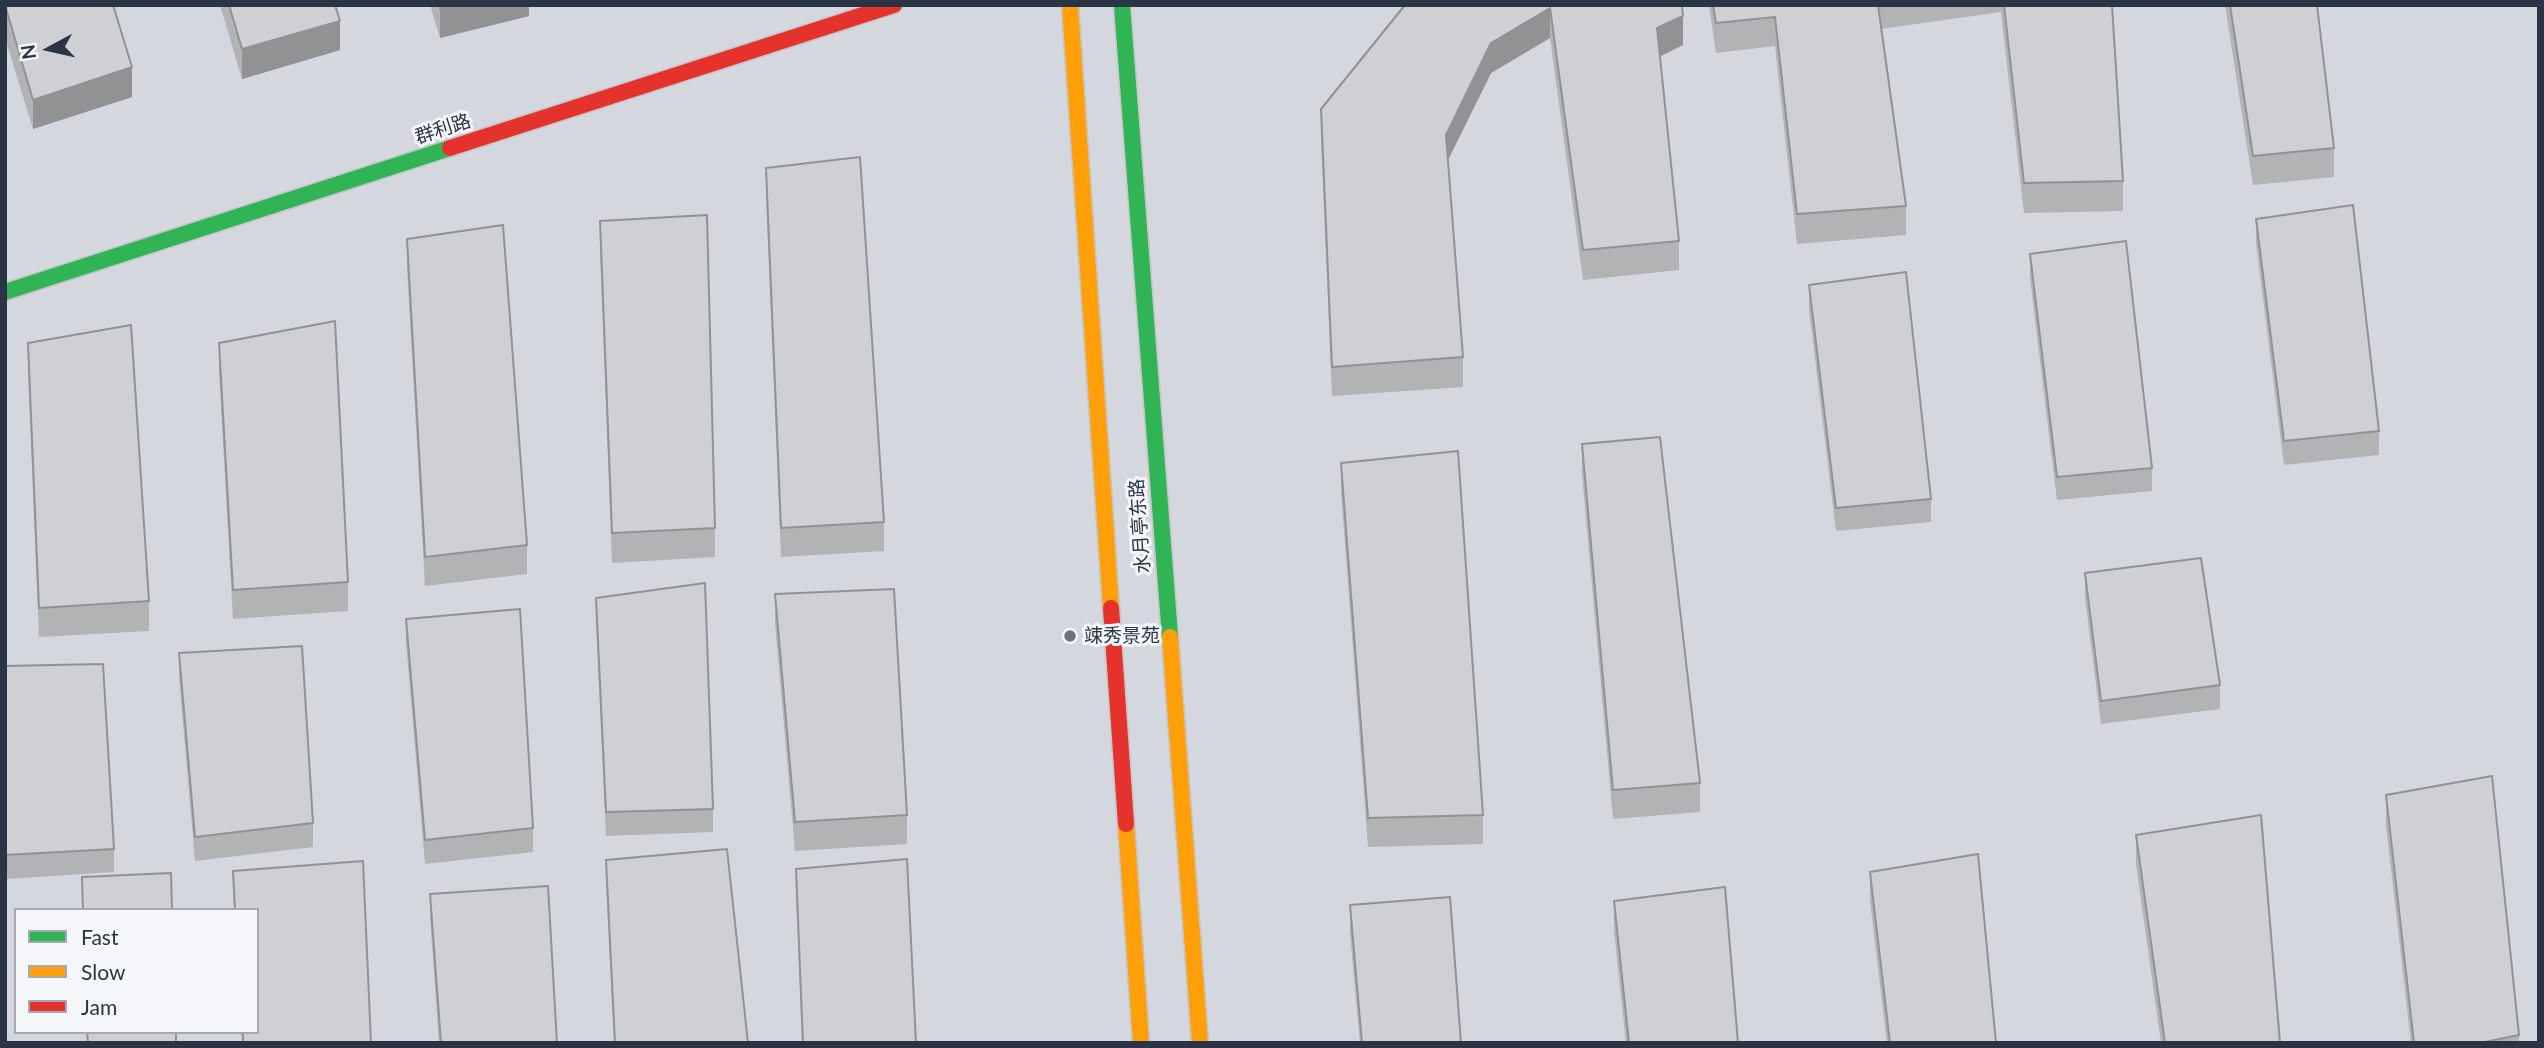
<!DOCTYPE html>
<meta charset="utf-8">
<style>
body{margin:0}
#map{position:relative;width:2544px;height:1048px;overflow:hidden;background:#e6e8ea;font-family:Lato,sans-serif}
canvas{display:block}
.frame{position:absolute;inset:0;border:7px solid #2b3445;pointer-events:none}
.legend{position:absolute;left:14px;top:908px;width:245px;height:126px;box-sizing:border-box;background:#f4f6f9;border:2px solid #a4a8b1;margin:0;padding:9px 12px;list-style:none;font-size:21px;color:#2b3445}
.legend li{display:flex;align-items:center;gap:14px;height:35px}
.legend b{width:35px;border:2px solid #a4a8b1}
.north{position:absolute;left:14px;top:14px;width:70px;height:70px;-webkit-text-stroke:5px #f4f6f9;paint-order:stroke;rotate:262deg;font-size:19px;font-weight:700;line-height:28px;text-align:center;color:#2b3445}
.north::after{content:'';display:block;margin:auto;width:24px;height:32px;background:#2b3445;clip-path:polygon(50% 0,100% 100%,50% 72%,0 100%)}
</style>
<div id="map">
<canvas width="2544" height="1048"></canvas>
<div class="frame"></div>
<ul class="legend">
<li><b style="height:9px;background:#30b455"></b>Fast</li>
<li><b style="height:9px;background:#ff9f0a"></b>Slow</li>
<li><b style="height:9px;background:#e5322d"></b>Jam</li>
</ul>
<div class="north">N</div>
</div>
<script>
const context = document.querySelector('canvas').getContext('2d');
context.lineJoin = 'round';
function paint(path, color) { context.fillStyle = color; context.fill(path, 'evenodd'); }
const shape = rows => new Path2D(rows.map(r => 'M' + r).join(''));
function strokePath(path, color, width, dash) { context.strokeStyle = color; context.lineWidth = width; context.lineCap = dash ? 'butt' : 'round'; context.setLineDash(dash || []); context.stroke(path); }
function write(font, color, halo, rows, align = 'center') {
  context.font = font + ' Lato,"Noto Sans SC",sans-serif'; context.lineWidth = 6; context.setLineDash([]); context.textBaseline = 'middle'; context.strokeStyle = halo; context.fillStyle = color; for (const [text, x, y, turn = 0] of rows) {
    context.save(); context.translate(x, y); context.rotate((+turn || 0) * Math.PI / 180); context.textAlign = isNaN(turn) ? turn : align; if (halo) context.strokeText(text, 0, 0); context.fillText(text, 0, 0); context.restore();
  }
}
const built = shape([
 [5,5,2539,5,2539,1043,5,1043],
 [16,910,257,910,257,1032,16,1032]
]);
const fast = shape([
 [1122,5,1170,637],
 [5,292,450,148]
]);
const slow = shape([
 [1070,5,1111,608],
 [1170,637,1200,1043],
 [1126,824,1141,1043]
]);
const jam = shape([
 [450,148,894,5],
 [1111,608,1126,824]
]);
const wall = shape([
 [5,5,132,97,33,129,5,38],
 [220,5,335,5,340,50,242,79],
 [430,5,529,5,529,16,440,38],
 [1405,5,1682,5,1683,45,1660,56,1679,241,1679,270,1583,280,1550,38,1491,73,1448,160,1463,357,1463,387,1332,396,1321,138,1321,109],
 [1709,5,2114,5,2112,6,2123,181,2123,211,2024,213,2001,12,1881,29,1906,206,1906,235,1797,244,1775,46,1716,53],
 [2225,5,2317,5,2334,148,2334,177,2253,185],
 [766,168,884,522,884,551,781,557,766,197],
 [2256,219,2379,431,2379,455,2284,465,2256,243],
 [600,221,715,528,715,557,612,563,600,250],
 [407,239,527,545,527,574,425,586,407,268],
 [2030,254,2152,468,2152,491,2057,500,2030,278],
 [1809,285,1931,499,1931,522,1836,531,1809,309],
 [28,343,149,601,149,631,39,637,28,372],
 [219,343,348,582,348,611,233,619,219,372],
 [1582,444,1700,783,1700,812,1613,819,1582,474],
 [1341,463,1483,815,1483,844,1368,847,1341,492],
 [2085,573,2220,685,2220,709,2101,724,2085,597],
 [775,594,907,815,907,844,795,851,775,623],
 [596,598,713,809,713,832,606,836,596,622],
 [406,619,533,828,533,852,425,864,406,643],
 [179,653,313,823,313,847,195,861,179,677],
 [5,666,114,849,114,872,5,879],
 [2386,795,2519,1035,2519,1043,2411,1043,2386,825],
 [2136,835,2280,1043,2161,1043,2136,864],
 [606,860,748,1043,614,1043,606,884],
 [796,869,916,1043,802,1043,796,893],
 [233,871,371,1043,242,1043,241,1032,257,1032,257,910,234,910],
 [1870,872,1996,1043,1887,1043,1870,901],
 [430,894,557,1043,439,1043,430,917],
 [1614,901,1738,1043,1626,1043,1614,930],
 [1350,905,1461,1043,1360,1043,1350,934]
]);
const shadedWall = shape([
 [453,5,529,5,529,16,440,38,440,8],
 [1550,8,1550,38,1491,73,1446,164,1446,135,1491,43],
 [1683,16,1683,45,1657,58,1657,28],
 [340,21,340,50,242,79,242,49],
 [132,67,132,97,33,129,33,100]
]);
const building = shape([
 [5,5,113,5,132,67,33,100,5,5],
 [229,5,335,5,340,21,242,49,229,5],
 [439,5,453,5,440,8,439,5],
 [1405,5,1682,5,1683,16,1657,28,1679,241,1583,250,1550,8,1491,43,1446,135,1463,357,1332,367,1321,109,1405,5],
 [1713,5,1878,5,1906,206,1797,214,1775,17,1716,23,1713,5],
 [2004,5,2112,5,2123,181,2024,183,2004,5],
 [2230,5,2317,5,2334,148,2253,156,2230,5],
 [860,157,884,522,781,528,766,168,860,157],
 [2353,205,2379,431,2284,441,2256,219,2353,205],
 [707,215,715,528,612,533,600,221,707,215],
 [503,225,527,545,425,557,407,239,503,225],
 [2126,241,2152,468,2057,477,2030,254,2126,241],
 [1906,272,1931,499,1836,508,1809,285,1906,272],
 [335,321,348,582,233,590,219,343,335,321],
 [131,325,149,601,39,608,28,343,131,325],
 [1660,437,1700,783,1613,790,1582,444,1660,437],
 [1458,451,1483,815,1368,818,1341,463,1458,451],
 [2201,558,2220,685,2101,701,2085,573,2201,558],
 [705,583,713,809,606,812,596,598,705,583],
 [894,589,907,815,795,822,775,594,894,589],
 [520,609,533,828,425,840,406,619,520,609],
 [302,646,313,823,195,837,179,653,302,646],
 [103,664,114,849,5,855,5,666,103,664],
 [2492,776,2519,1035,2480,1043,2414,1043,2386,795,2492,776],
 [2261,815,2280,1043,2165,1043,2136,835,2261,815],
 [727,849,748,1043,615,1043,606,860,727,849],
 [1978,854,1996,1043,1890,1043,1870,872,1978,854],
 [907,859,916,1043,803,1043,796,869,907,859],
 [363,861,371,1043,243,1043,243,1032,257,1032,257,910,235,910,233,871,363,861],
 [171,873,172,910,83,910,82,877,171,873],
 [548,886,557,1043,441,1043,430,894,548,886],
 [1725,887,1738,1043,1629,1043,1614,901,1725,887],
 [1450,897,1461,1043,1362,1043,1350,905,1450,897],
 [87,1032,176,1032,176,1043,88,1043,87,1032]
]);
const markers = [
 [1070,636,7,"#6c737f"]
];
const streetNames = [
 ["群利路",443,129,-18],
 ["水月亭东路",1140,526,-94]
];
const poiNames = [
 ["竦秀景苑",1084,636]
];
paint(built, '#d4d7dd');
strokePath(fast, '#c4c6c8', 19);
strokePath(slow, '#c4c6c8', 19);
strokePath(jam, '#c4c6c8', 19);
strokePath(fast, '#30b455', 16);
strokePath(slow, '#ff9f0a', 16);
strokePath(jam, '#e5322d', 16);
paint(wall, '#b1b3b5');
paint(shadedWall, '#909294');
paint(building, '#ced0d3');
strokePath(building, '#909294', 2);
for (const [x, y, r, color] of markers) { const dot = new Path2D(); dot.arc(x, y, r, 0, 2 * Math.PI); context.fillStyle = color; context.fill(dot); strokePath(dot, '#f4f6f9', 2.5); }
write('19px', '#2b3445', '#f4f6f9', streetNames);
write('19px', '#2b3445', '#f4f6f9', poiNames, 'left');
</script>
